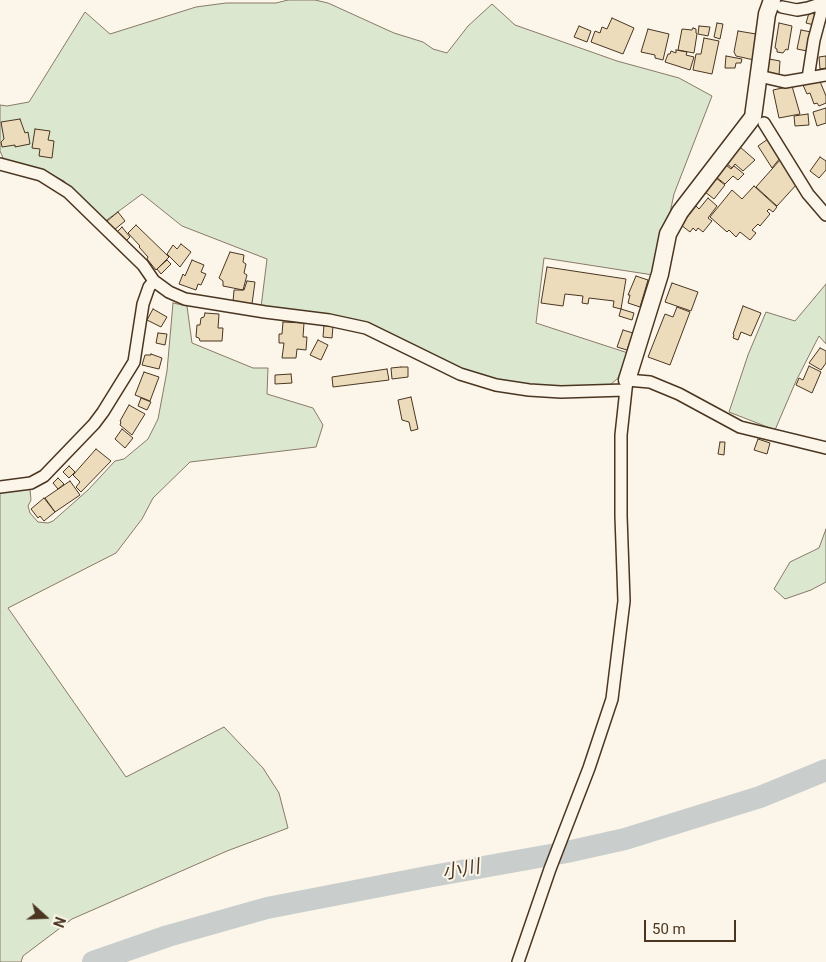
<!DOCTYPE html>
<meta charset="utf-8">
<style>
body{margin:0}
#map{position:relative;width:826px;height:962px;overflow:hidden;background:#fbf6e9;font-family:Roboto,sans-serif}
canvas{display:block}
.north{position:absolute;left:20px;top:892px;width:50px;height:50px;-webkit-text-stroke:4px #fbf6e9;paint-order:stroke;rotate:110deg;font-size:14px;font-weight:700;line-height:20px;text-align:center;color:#4a3520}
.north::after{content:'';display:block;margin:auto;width:18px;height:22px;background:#4a3520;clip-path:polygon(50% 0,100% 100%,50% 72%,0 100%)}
.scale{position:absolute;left:644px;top:920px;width:92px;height:22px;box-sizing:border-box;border:2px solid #4a3520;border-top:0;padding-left:6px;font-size:15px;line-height:18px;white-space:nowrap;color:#4a3520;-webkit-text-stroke:4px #fbf6e9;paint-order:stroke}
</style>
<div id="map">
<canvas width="826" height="962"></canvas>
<div class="north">N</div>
<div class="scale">50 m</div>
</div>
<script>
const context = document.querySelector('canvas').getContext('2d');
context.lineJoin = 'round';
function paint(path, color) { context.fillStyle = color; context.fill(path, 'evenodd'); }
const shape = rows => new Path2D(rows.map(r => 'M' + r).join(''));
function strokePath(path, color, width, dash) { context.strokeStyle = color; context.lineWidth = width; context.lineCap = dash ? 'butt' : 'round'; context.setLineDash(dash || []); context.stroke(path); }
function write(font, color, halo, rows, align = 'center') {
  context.font = font + ' Roboto,"Noto Sans JP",sans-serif'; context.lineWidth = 4; context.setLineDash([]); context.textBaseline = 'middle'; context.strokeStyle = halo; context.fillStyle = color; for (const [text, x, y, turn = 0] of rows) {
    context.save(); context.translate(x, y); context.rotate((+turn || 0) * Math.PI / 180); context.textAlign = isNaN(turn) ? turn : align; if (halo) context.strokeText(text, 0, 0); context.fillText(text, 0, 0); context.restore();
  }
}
const green = shape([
 [288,0,315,0,328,3,394,33,423,42,433,49,447,53,468,26,492,4,515,25,617,61,679,78,712,96,674,194,670,213,661,231,653,275,544,258,536,323,628,353,618,378,609,386,581,388,513,384,472,373,398,339,261,307,267,259,182,226,142,194,104,222,64,181,49,173,4,160,0,151,0,105,7,106,29,102,85,12,110,34,196,7,226,3,276,3,288,0],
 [826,284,826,344,819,336,796,381,775,430,729,412,748,355,766,312,795,321,826,284],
 [173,303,187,306,192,343,253,368,268,368,267,394,313,408,323,425,316,447,190,462,153,498,142,519,116,553,8,608,126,777,224,727,263,768,279,793,288,828,227,851,72,919,23,956,21,962,0,962,0,490,27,489,30,490,31,500,28,506,30,513,38,522,48,523,53,521,88,490,115,461,124,459,148,439,158,419,167,371,173,303],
 [826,529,826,582,811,590,785,599,774,589,790,562,819,548,826,529]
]);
const river = shape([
 [93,962,168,936,267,908,427,877,567,852,625,839,760,797,826,770]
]);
const building = shape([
 [809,13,816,14,814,25,806,23,809,13],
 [612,18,634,28,623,54,591,42,595,31,600,33,602,27,607,29,612,18],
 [717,23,723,24,720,39,714,37,717,23],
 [779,23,792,26,788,50,786,49,783,53,777,52,777,49,775,48,779,23],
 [579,26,591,31,587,42,574,37,579,26],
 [699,26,710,27,708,36,698,34,699,26],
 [693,28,696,29,696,33,697,34,694,53,678,50,682,29,692,30,693,28],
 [648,29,669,34,663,60,655,58,655,55,641,52,648,29],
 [801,30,811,32,807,51,797,49,801,30],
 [738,31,756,34,754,60,736,56,734,52,738,31],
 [704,38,719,41,712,74,693,70,696,54,701,54,704,38],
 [676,50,687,52,686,55,694,57,690,70,665,62,668,54,670,54,671,51,676,53,676,50],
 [726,56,742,59,741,63,736,63,735,68,725,68,726,56],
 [826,56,826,68,820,69,819,57,826,56],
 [769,59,780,61,779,75,767,74,769,59],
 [819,79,826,96,826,103,819,106,817,103,814,104,810,93,807,94,803,85,819,79],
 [792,86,800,114,779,118,773,90,792,86],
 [826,108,826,123,817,126,813,112,826,108],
 [808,114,809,125,795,126,794,116,808,114],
 [20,119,25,133,28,132,30,144,15,147,15,145,2,147,1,142,4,139,1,122,20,119],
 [35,129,50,131,48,140,54,141,52,158,39,156,40,149,32,148,35,129],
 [768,139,780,158,772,168,758,146,768,139],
 [740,147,755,160,743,171,735,164,732,168,727,164,740,147],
 [820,157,826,161,826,170,819,178,810,171,820,157],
 [780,160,797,184,777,206,756,187,780,160],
 [726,165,731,169,734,166,744,174,738,180,733,176,725,184,716,177,726,165],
 [716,178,725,185,714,199,705,192,716,178],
 [754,186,777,207,773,212,769,209,767,211,770,214,760,226,758,224,752,230,756,233,750,240,740,232,736,237,729,230,727,232,710,217,732,190,742,199,754,186],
 [708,198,717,206,708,218,712,221,703,232,698,228,696,231,693,228,690,232,681,225,696,206,699,209,708,198],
 [118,212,125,221,114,230,107,221,118,212],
 [136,225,169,257,156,270,147,259,148,257,139,247,140,246,128,233,136,225],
 [122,227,130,237,125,242,117,232,122,227],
 [181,244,191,252,180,267,167,254,173,245,177,249,181,244],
 [230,252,244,255,243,262,246,264,244,273,247,275,243,290,223,286,223,281,219,278,230,252],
 [167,260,171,264,161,274,157,269,167,260],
 [192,260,204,265,201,272,206,274,201,285,198,284,196,290,179,284,183,274,185,276,192,260],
 [547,267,626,279,621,309,613,307,614,301,589,298,588,304,582,303,583,296,565,294,563,306,541,303,547,267],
 [636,276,648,280,640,307,628,303,630,295,628,295,636,276],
 [247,281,255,282,252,304,233,302,234,290,244,290,247,281],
 [672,283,698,292,691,311,665,302,672,283],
 [743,306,761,313,751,336,741,332,738,340,733,338,734,335,733,334,743,306],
 [677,307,690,312,670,365,648,357,665,314,673,317,677,307],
 [153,309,167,317,161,327,147,320,153,309],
 [621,309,634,313,632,320,619,316,621,309],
 [205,313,219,314,218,328,223,328,222,341,200,341,199,338,196,337,197,325,200,325,201,318,204,317,205,313],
 [283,322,304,323,303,337,307,337,306,350,297,349,296,358,282,358,284,343,279,343,279,334,282,334,283,322],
 [324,325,333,326,332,338,323,337,324,325],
 [623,330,633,333,627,350,617,347,623,330],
 [158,333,167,334,165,345,156,343,158,333],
 [318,340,328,345,321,360,310,355,318,340],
 [820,348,826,351,826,363,821,370,809,363,820,348],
 [151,354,162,358,159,369,142,365,145,355,151,355,151,354],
 [809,366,821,372,812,393,796,385,799,378,803,380,809,366],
 [401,367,408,367,408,377,392,379,391,368,401,367],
 [387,369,389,380,333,387,332,377,387,369],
 [144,372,159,377,150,401,135,395,144,372],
 [291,374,292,383,275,384,275,375,291,374],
 [411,397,418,429,411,431,409,422,402,420,398,400,411,397],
 [141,398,151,402,147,410,138,406,141,398],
 [129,405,145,414,132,435,120,425,121,422,120,421,129,405],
 [122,429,133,438,125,448,115,439,122,429],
 [758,439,770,443,767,454,754,450,758,439],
 [720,442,725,442,724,455,718,454,720,442],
 [96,449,111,461,81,492,76,487,80,482,73,475,96,449],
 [69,466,75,472,69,478,63,472,69,466],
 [58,478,64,484,58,489,53,483,58,478],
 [70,481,80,495,55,512,45,498,70,481],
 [44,498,55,512,44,521,40,516,38,518,31,509,44,498]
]);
const street = shape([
 [782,7,797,10,808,8,826,2],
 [759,76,785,82,826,75],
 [808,78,814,40,821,14,821,4],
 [764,123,808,194,826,215],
 [0,164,41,175,68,192,143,265,154,281,169,292,185,299,265,312,329,320,366,328,460,374,496,385,529,390,561,392,625,390],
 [0,487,31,483,44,476,94,424,103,412,134,362,143,304,149,287,154,281],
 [518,962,550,869,589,768,612,699,624,601,621,516,621,435,627,380,650,382,679,394,740,427,826,448]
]);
const secondary = shape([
 [627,380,660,274,668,234,680,212,753,117,767,14,772,0]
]);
const waterNames = [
 ["小川",461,871,-11]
];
paint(green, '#dce7d0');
strokePath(green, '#887966', 1);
strokePath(river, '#c9cecd', 22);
paint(building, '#ecdcbc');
strokePath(building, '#4a3520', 1);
strokePath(street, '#4a3520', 14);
strokePath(secondary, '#4a3520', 19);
strokePath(street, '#fbf6e9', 11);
strokePath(secondary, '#fbf6e9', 16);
write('italic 19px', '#4a3520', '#fbf6e9', waterNames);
</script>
